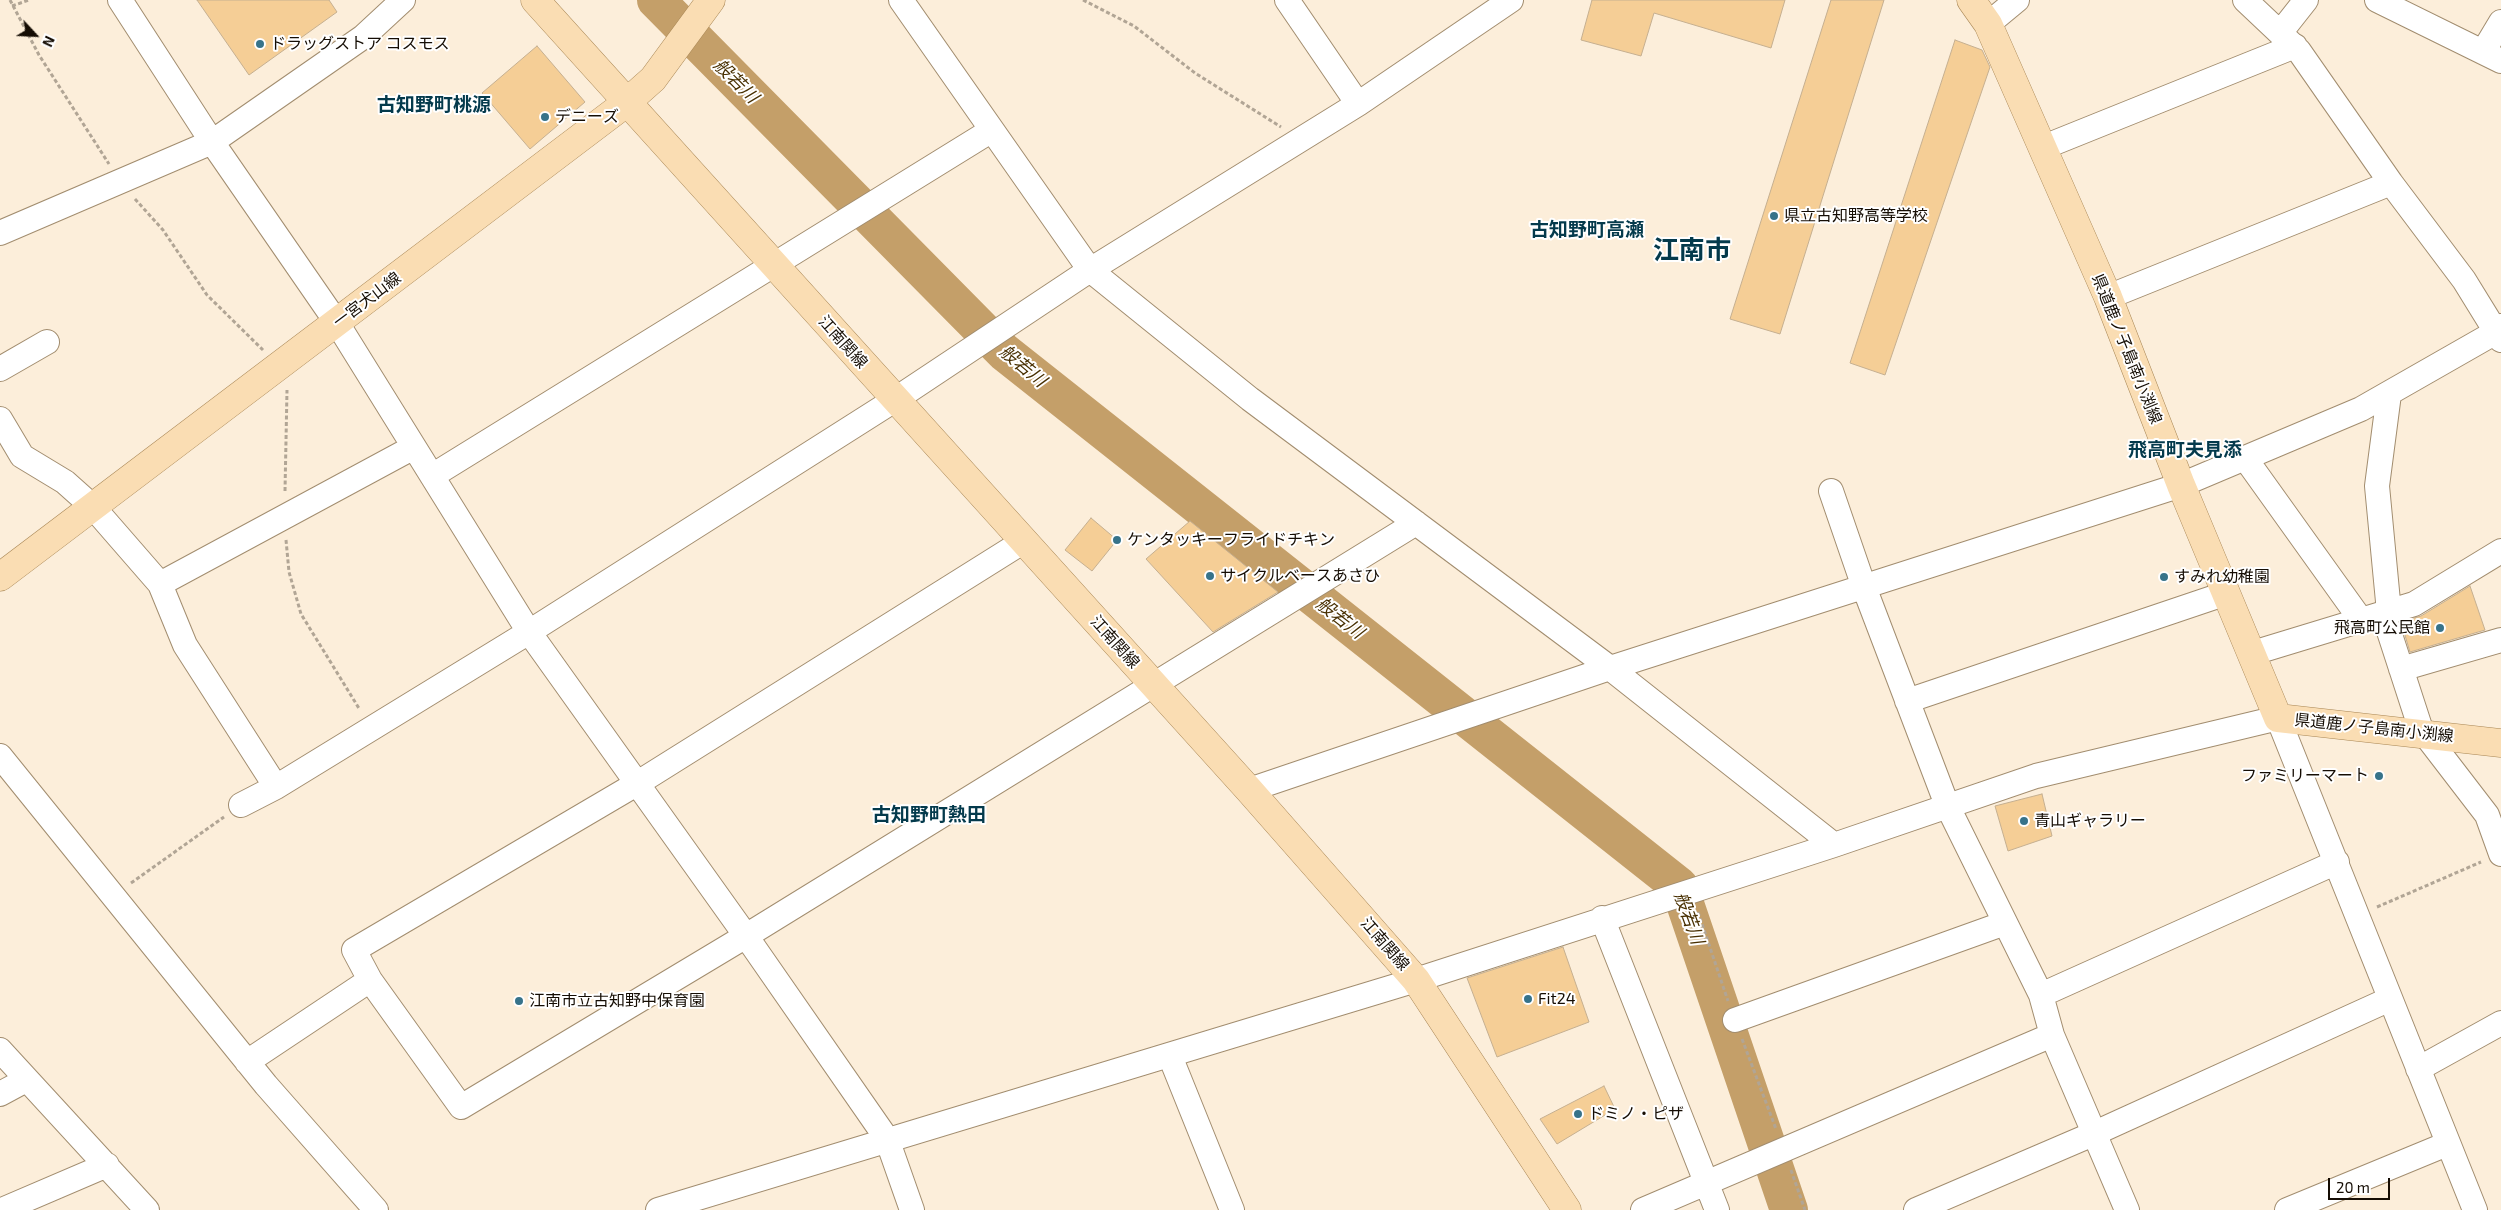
<!DOCTYPE html>
<meta charset="utf-8">
<style>
body{margin:0}
#map{position:relative;width:2501px;height:1210px;overflow:hidden;background:#fceeda;font-family:"Exo 2",sans-serif}
canvas{display:block}
.north{position:absolute;left:10px;top:10px;width:50px;height:50px;-webkit-text-stroke:4px #fff;paint-order:stroke;rotate:115deg;font-size:14px;font-weight:700;line-height:20px;text-align:center;color:#150d04}
.north::after{content:'';display:block;margin:auto;width:18px;height:22px;background:#150d04;clip-path:polygon(50% 0,100% 100%,50% 72%,0 100%)}
.scale{position:absolute;left:2328px;top:1178px;width:62px;height:22px;box-sizing:border-box;border:2px solid #150d04;border-top:0;padding-left:6px;font-size:15px;line-height:18px;white-space:nowrap;color:#150d04;-webkit-text-stroke:4px #fff;paint-order:stroke}
</style>
<div id="map">
<canvas width="2501" height="1210"></canvas>
<div class="north">N</div>
<div class="scale">20 m</div>
</div>
<script>
const context = document.querySelector('canvas').getContext('2d');
context.lineJoin = 'round';
const shape = rows => new Path2D(rows.map(r => 'M' + r).join(''));
function strokePath(path, color, width, dash) { context.strokeStyle = color; context.lineWidth = width; context.lineCap = dash ? 'butt' : 'round'; context.setLineDash(dash || []); context.stroke(path); }
function paint(path, color) { context.fillStyle = color; context.fill(path, 'evenodd'); }
function write(font, color, halo, rows, align = 'center') {
  context.font = font + ' "Exo 2","Noto Sans JP",sans-serif'; context.lineWidth = 4; context.setLineDash([]); context.textBaseline = 'middle'; context.strokeStyle = halo; context.fillStyle = color; for (const [text, x, y, turn = 0] of rows) {
    context.save(); context.translate(x, y); context.rotate((+turn || 0) * Math.PI / 180); context.textAlign = isNaN(turn) ? turn : align; if (halo) context.strokeText(text, 0, 0); context.fillText(text, 0, 0); context.restore();
  }
}
const river = shape([
 [656,0,1004,352,1679,886,1789,1210]
]);
const building = shape([
 [197,0,329,0,337,12,249,75,197,0],
 [1592,0,1785,0,1771,48,1654,13,1641,56,1581,40,1592,0],
 [1831,0,1884,0,1780,334,1730,319,1831,0],
 [1955,40,1982,50,1990,67,1885,375,1850,363,1955,40],
 [537,46,585,102,530,149,482,93,537,46],
 [1091,518,1117,540,1092,571,1065,550,1091,518],
 [1190,521,1278,592,1213,632,1146,559,1190,521],
 [2470,586,2485,630,2410,652,2401,622,2421,616,2470,586],
 [2042,794,2052,836,2008,851,1995,806,2042,794],
 [1563,947,1589,1022,1497,1057,1467,978,1563,947],
 [1604,1086,1615,1109,1557,1144,1540,1119,1604,1086]
]);
const path = shape([
 [10,0,39,55,109,164],
 [1083,0,1134,26,1195,73,1281,127],
 [12,6,29,0],
 [135,199,163,230,207,295,263,350],
 [285,491,287,390],
 [286,540,289,572,301,614,360,710],
 [131,883,224,817],
 [2377,907,2481,862],
 [1698,912,1728,1001],
 [1742,1039,1776,1129],
 [1791,1170,1805,1210]
]);
const minor = shape([
 [120,0,212,142,337,323,529,632,746,936,887,1139,912,1210],
 [901,0,1090,270,1250,399,1610,668,1834,845],
 [1287,0,1358,104],
 [2245,0,2299,51,2391,183,2464,280,2501,340],
 [2377,0,2501,61],
 [1988,24,2017,0],
 [2280,33,2306,0],
 [2483,52,2501,22],
 [2044,147,2295,46],
 [0,233,212,142,363,37,403,0],
 [2108,297,2391,183],
 [0,369,47,342],
 [0,419,22,456,65,482,93,507,160,584],
 [2245,458,2361,620],
 [432,476,992,130],
 [1831,491,1864,587,1947,805,2041,995,2052,1035,2127,1210],
 [2389,612,2377,486,2389,394],
 [2383,613,2422,733],
 [2253,653,2414,604,2501,551],
 [2401,669,2501,640],
 [1907,701,2227,593],
 [2424,733,2487,815,2501,854],
 [0,756,266,1085,376,1210],
 [276,787,185,645,160,584,414,447],
 [1249,790,1610,668,2181,485,2361,409,2496,332,2501,326],
 [241,805,276,787,529,632,896,399,1090,270,1358,104,1511,0],
 [1602,918,1717,1210],
 [370,980,461,1107,746,936,1416,523],
 [2041,995,2337,862],
 [1735,1020,2005,923],
 [0,1050,147,1210],
 [1170,1056,1232,1210],
 [247,1062,370,980,354,950,638,783,1024,541],
 [2418,1069,2501,1023],
 [0,1094,26,1080],
 [2,1210,107,1165],
 [658,1210,1416,980,1834,845,2036,776,2278,718,2475,1210],
 [1643,1210,2052,1035],
 [1916,1210,2093,1134,2390,999],
 [2287,1210,2447,1144]
]);
const major = shape([
 [535,0,1249,790,1416,980,1567,1210],
 [1971,0,1988,24,2108,297,2181,485,2278,718,2501,743],
 [0,577,626,103,653,79,711,0]
]);
const markers = [
 [260,44,5,"#37738a"],
 [545,117,5,"#37738a"],
 [1774,216,5,"#37738a"],
 [1117,540,5,"#37738a"],
 [1210,576,5,"#37738a"],
 [2164,577,5,"#37738a"],
 [2440,628,5,"#37738a"],
 [2379,776,5,"#37738a"],
 [2024,821,5,"#37738a"],
 [1528,999,5,"#37738a"],
 [519,1001,5,"#37738a"],
 [1578,1114,5,"#37738a"]
];
const poiNames = [
 ["ドラッグストア コスモス",270,44],
 ["デニーズ",555,117],
 ["県立古知野高等学校",1784,216],
 ["ケンタッキーフライドチキン",1127,540],
 ["サイクルベースあさひ",1220,576],
 ["すみれ幼稚園",2174,577],
 ["飛高町公民館",2430,628,"right"],
 ["ファミリーマート",2369,776,"right"],
 ["青山ギャラリー",2034,821],
 ["Fit24",1538,999],
 ["江南市立古知野中保育園",529,1001],
 ["ドミノ・ピザ",1588,1114]
];
const streetNames = [
 ["一宮犬山線",367,300,-37],
 ["江南関線",843,342,48],
 ["県道鹿ノ子島南小渕線",2127,349,68],
 ["江南関線",1115,642,48],
 ["県道鹿ノ子島南小渕線",2374,728,6],
 ["江南関線",1385,944,49]
];
const waterNames = [
 ["般若川",736,81,45],
 ["般若川",1023,366,40],
 ["般若川",1340,618,38],
 ["般若川",1689,918,70]
];
const quarterNames = [
 ["古知野町桃源",434,105],
 ["古知野町高瀬",1587,230],
 ["飛高町夫見添",2185,450],
 ["古知野町熱田",929,815]
];
const townNames = [
 ["江南市",1692,250]
];
strokePath(river, '#c49f69', 38);
paint(building, '#f5ce96');
strokePath(building, '#c5af90', 1);
strokePath(minor, '#a28d6f', 26);
strokePath(major, '#a88655', 29);
strokePath(path, '#b1a595', 3, [4, 2.5]);
strokePath(minor, '#fff', 24);
strokePath(major, '#faddb3', 28);
for (const [x, y, r, color] of markers) { const dot = new Path2D(); dot.arc(x, y, r, 0, 2 * Math.PI); context.fillStyle = color; context.fill(dot); strokePath(dot, '#fff', 2); }
write('16px', '#150d04', '#fff', poiNames, 'left');
write('16px', '#150d04', '#fff', streetNames);
write('italic 18px', '#482f00', '#fff', waterNames);
write('bold 19px', '#043a4c', '#fff', quarterNames);
write('bold 26px', '#043a4c', '#fff', townNames);
</script>
